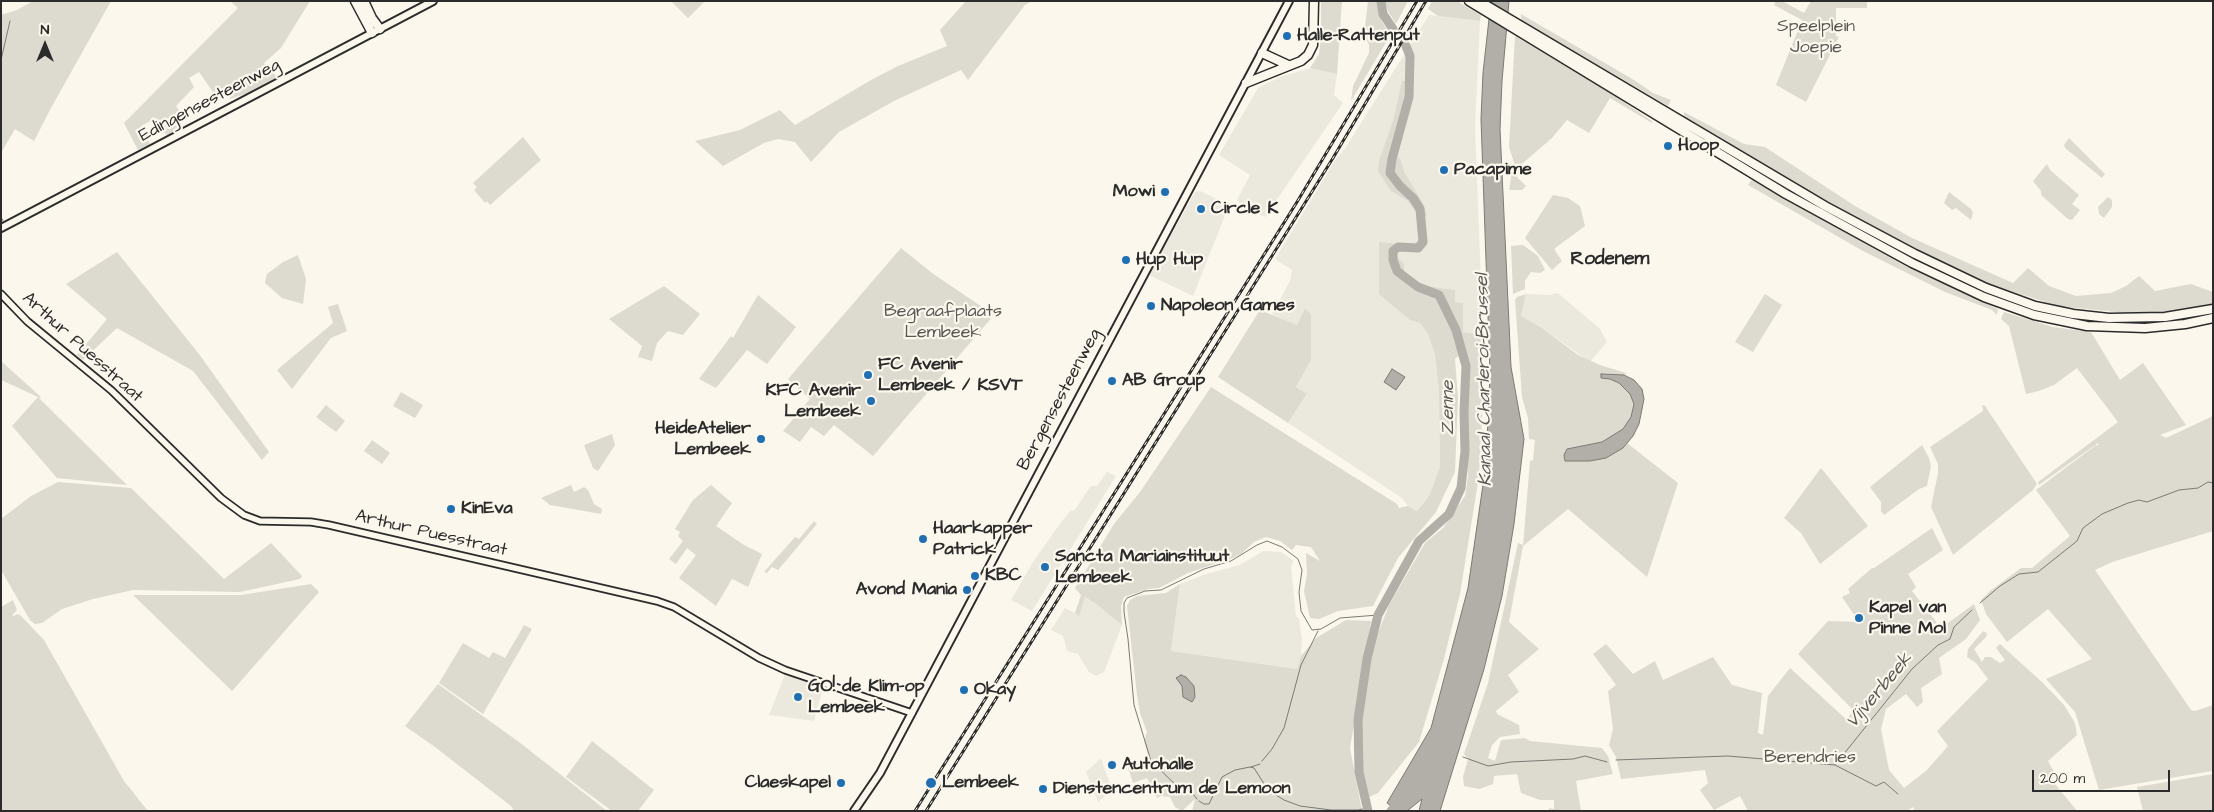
<!DOCTYPE html>
<style>
body{margin:0}
#map{position:relative;width:2214px;height:812px;overflow:hidden;background:#fbf7ec;font-family:"Architects Daughter",sans-serif}
canvas{display:block}
.frame{position:absolute;inset:0;border:2px solid #2b2b2b;pointer-events:none}
.north{position:absolute;left:20px;top:20px;width:50px;height:50px;-webkit-text-stroke:4px #fbf7ec;paint-order:stroke;rotate:0deg;font-size:14px;font-weight:700;line-height:20px;text-align:center;color:#2b2b2b}
.north::after{content:'';display:block;margin:auto;width:18px;height:22px;background:#2b2b2b;clip-path:polygon(50% 0,100% 100%,50% 72%,0 100%)}
.scale{position:absolute;left:2032px;top:770px;width:138px;height:22px;box-sizing:border-box;border:2px solid #2b2b2b;border-top:0;padding-left:6px;font-size:15px;line-height:18px;white-space:nowrap;color:#2b2b2b;-webkit-text-stroke:4px #fbf7ec;paint-order:stroke}
</style>
<div id="map">
<canvas width="2214" height="812"></canvas>
<div class="frame"></div>
<div class="north">N</div>
<div class="scale">200 m</div>
</div>
<script>
const context = document.querySelector('canvas').getContext('2d');
context.lineJoin = 'round';
function paint(path, color) { context.fillStyle = color; context.fill(path, 'evenodd'); }
const shape = rows => new Path2D(rows.map(r => 'M' + r).join(''));
function strokePath(path, color, width, dash) { context.strokeStyle = color; context.lineWidth = width; context.lineCap = dash ? 'butt' : 'round'; context.setLineDash(dash || []); context.stroke(path); }
function write(font, color, halo, rows, align = 'center') {
  context.font = font + ' "Architects Daughter",sans-serif'; context.lineWidth = 4.5; context.setLineDash([]); context.textBaseline = 'middle'; context.strokeStyle = halo; context.fillStyle = color; for (const [text, x, y, turn = 0] of rows) {
    context.save(); context.translate(x, y); context.rotate((+turn || 0) * Math.PI / 180); context.textAlign = isNaN(turn) ? turn : align; if (halo) context.strokeText(text, 0, 0); context.fillText(text, 0, 0); context.restore();
  }
}
const built = shape([
 [1429,15,1480,21,1475,126,1483,335,1463,332,1463,303,1455,302,1455,290,1427,286,1408,277,1404,272,1404,264,1396,255,1393,243,1379,242,1410,320,1420,323,1428,334,1435,355,1439,391,1440,467,1429,496,1417,511,1408,506,1402,498,1288,423,1307,395,1296,387,1311,360,1311,314,1305,308,1297,326,1272,314,1290,281,1292,270,1275,259,1337,157,1344,150],
 [1310,68,1337,74,1334,95,1343,103,1265,217,1244,207,1237,200,1250,175,1219,155,1258,88,1280,77],
 [1200,191,1227,204,1228,208,1193,296,1149,275,1195,192],
 [1558,293,1600,329,1607,342,1590,362,1542,328,1521,316,1526,294,1549,295],
 [1107,472,1116,476,1032,611,1011,600,1033,562,1062,521,1071,510,1074,511,1091,486,1097,486],
 [1263,551,1281,552,1294,561,1291,566,1296,616,1299,619,1302,640,1301,656,1297,669,1171,651,1180,584,1206,574,1240,565],
 [1085,597,1096,604,1122,625,1104,672,1096,676,1089,672,1078,654,1067,651,1063,636,1051,630,1065,608,1079,615],
 [785,674,823,688,814,721,769,715],
 [1101,758,1112,790,1098,802,1086,772]
]);
const green = shape([
 [33,1,111,1,51,108,34,141,15,129,1,153,1,15,17,10],
 [230,1,310,1,281,48,264,63,277,77,248,93,230,99,224,89,215,95,199,72,189,78,194,87,176,106,182,114,175,119,181,129,167,136,156,118,141,126,150,144,138,150,124,123,238,8],
 [671,1,705,1,688,18],
 [966,1,1032,1,1025,5,968,80,961,70,894,101,839,132,811,162,795,142,778,139,764,143,723,166,695,141,740,130,780,110,795,125,871,80,898,66,947,46,940,30],
 [1321,1,1342,1,1337,74,1310,68,1319,54,1321,37],
 [1368,1,1377,1,1382,22,1391,34,1351,101,1353,86,1369,53,1369,45,1364,35],
 [1385,1,1408,1,1396,24,1388,11],
 [1432,1,1457,1,1481,15,1480,21,1438,16,1428,9],
 [1776,1,1782,1,1804,13,1811,1,1867,1,1867,8,1836,8,1836,36,1839,37,1806,102,1776,85,1802,20,1774,5],
 [1521,14,1634,80,1653,93,1671,100,1668,106,1521,20],
 [1515,36,1604,89,1652,121,1652,123,1610,98,1589,133,1567,120,1552,138,1516,169,1509,147],
 [1402,81,1405,81,1401,122,1394,155,1400,158,1404,172,1423,203,1427,216,1419,217,1408,201,1391,191,1378,171,1379,161,1394,118],
 [1684,112,1744,144,1765,147,1855,206,1912,238,2013,283,2028,268,2049,286,2076,296,2111,293,2126,286,2139,276,2155,291,2191,284,2213,292,2213,304,2161,313,2135,314,2058,306,1992,285,1870,227,1684,118],
 [523,137,541,160,490,205,487,201,485,203,474,190,477,187,473,183],
 [2069,138,2105,174,2102,178,2065,148,2064,145],
 [2047,164,2050,170,2079,195,2072,204,2080,210,2072,220,2068,219,2041,195,2041,191,2033,181],
 [1512,172,1526,186,1522,190,1509,190],
 [1752,179,1905,266,1998,309,1997,315,1992,310,1945,292,1863,251,1748,185],
 [1949,192,1971,209,1973,213,1971,220,1956,208,1952,210,1944,203],
 [1553,195,1568,198,1580,206,1585,226,1554,249,1562,261,1552,270,1525,238],
 [2108,197,2112,200,2112,207,2104,218,2099,214,2098,207],
 [1379,242,1393,243,1396,255,1404,264,1404,272,1408,277,1427,286,1455,290,1455,302,1463,303,1463,332,1483,335,1482,418,1479,476,1460,594,1444,659,1419,742,1378,793,1369,797,1363,772,1360,725,1361,700,1373,646,1389,605,1425,543,1443,528,1465,496,1468,477,1466,408,1468,374,1465,349,1455,359,1458,398,1455,472,1436,512,1398,558,1373,606,1338,611,1319,619,1310,618,1304,591,1307,573,1306,553,1320,561,1311,547,1296,545,1292,550,1280,541,1266,537,1254,542,1241,554,1233,558,1188,573,1159,588,1148,589,1124,597,1121,606,1122,625,1096,604,1085,597,1079,616,1075,613,1081,595,1075,588,1114,524,1140,492,1211,387,1397,504,1399,508,1408,506,1417,511,1429,496,1440,467,1439,391,1435,355,1428,334,1420,323,1410,320,1379,294],
 [1523,245,1538,256,1545,270,1540,273,1531,272,1525,281,1525,289,1513,294,1511,246],
 [901,248,932,273,994,315,873,456,834,425,824,436,811,427,800,442,783,431,810,399,788,379],
 [117,252,199,354,269,452,262,460,193,371,117,328,83,360,77,355,107,319,66,284],
 [298,255,306,279,303,304,282,298,265,283,267,274,283,262],
 [664,286,700,314,683,335,668,331,657,343,652,361,638,357,642,346,609,319],
 [1526,294,1521,316,1542,328,1578,355,1600,365,1626,373,1624,375,1601,374,1601,378,1610,379,1619,383,1630,394,1634,404,1631,417,1623,429,1602,442,1567,449,1623,448,1627,443,1678,483,1647,577,1568,509,1523,546,1509,622,1539,649,1508,675,1519,692,1496,711,1497,714,1519,725,1520,734,1500,737,1492,745,1488,758,1495,761,1501,740,1525,738,1530,741,1602,748,1608,756,1613,774,1576,781,1581,811,1549,811,1549,808,1554,809,1554,800,1540,800,1521,793,1517,774,1494,776,1493,784,1479,789,1464,786,1463,777,1468,759,1464,754,1488,683,1518,543,1523,545,1530,461,1533,460,1535,440,1529,439,1528,418,1522,397,1515,300,1517,297],
 [1765,294,1782,305,1753,352,1735,342],
 [758,295,796,327,767,364,747,350,716,388,699,379,731,336,733,338],
 [338,304,347,331,331,338,292,389,277,370,333,323,328,307],
 [1305,308,1311,314,1311,360,1296,387,1307,394,1288,423,1218,377,1260,310,1297,325],
 [2004,312,2053,327,2091,332,2120,380,2143,363,2186,425,2160,435,2166,438,2213,416,2213,531,2112,562,2095,570,2191,710,2195,711,2213,705,2212,771,2099,790,2075,712,2046,679,2092,659,2048,609,2007,642,1986,614,1981,600,1990,591,2021,568,2032,568,2070,536,2036,490,2096,445,2098,446,2098,443,2039,485,2038,482,2118,422,2077,368,2054,385,2039,391,2026,394,2009,326,2001,319],
 [1,361,41,397,39,398,127,485,57,478,12,426,38,397,1,380],
 [401,392,423,405,415,418,393,406],
 [326,405,345,421,336,432,316,417],
 [1982,405,1985,406,2037,484,2033,490,1953,555,1931,507,1938,473,1938,464,1930,447,1983,411],
 [612,434,615,445,598,471,593,468,584,445],
 [372,440,390,453,382,464,364,451],
 [1922,445,1929,458,1931,466,1927,486,1919,489,1884,515,1881,511,1881,502,1870,487],
 [1821,468,1868,526,1820,564,1801,533,1784,518],
 [58,482,131,488,224,579,271,543,302,576,300,579,240,592,133,590,93,599,62,609,42,623,35,624,30,620,1,570,1,519,31,496],
 [571,485,574,492,584,487,588,490,594,504,602,509,601,514,550,505,541,498],
 [711,485,732,503,716,526,744,545,762,554,748,587,732,579,716,606,679,578,696,555,687,548,676,564,669,559,683,541,678,536,680,532,675,529,693,500],
 [814,521,817,524,778,570,772,567,767,573,764,572,795,537,799,539],
 [1932,528,1943,550,1908,574,1916,587,1912,591,1941,628,1974,604,1980,620,1966,639,1939,658,1942,674,1921,688,1923,702,1917,707,1906,694,1886,709,1881,729,1889,770,1904,788,1927,770,1948,746,1937,731,1988,679,1976,663,1967,657,1968,649,1983,631,1987,633,1986,637,1974,649,1982,662,1985,657,1991,657,2000,663,2005,660,1996,648,2000,644,2043,683,2064,705,2075,723,2077,735,2048,761,2055,774,2051,779,2077,811,1915,811,1913,807,1907,811,1748,811,1740,796,1714,810,1700,790,1708,783,1705,770,1621,779,1616,757,1609,745,1613,729,1608,691,1616,685,1593,654,1606,644,1633,674,1655,661,1663,680,1713,657,1732,685,1762,693,1758,733,1763,735,1768,696,1790,668,1847,720,1853,710,1798,654,1828,621,1859,622,1842,597,1850,593,1848,589,1872,568,1874,568],
 [311,584,319,592,232,691,133,595,241,595],
 [1180,584,1171,651,1297,669,1301,656,1316,638,1346,620,1371,621,1350,748,1362,811,1192,811,1195,799,1182,811,1175,807,1170,797,1161,796,1157,798,1147,778,1133,783,1127,764,1149,758,1144,741,1147,732,1140,713,1137,695,1127,606,1130,600,1137,596,1166,593],
 [13,600,17,610,12,615,14,616,18,614,20,615,44,640,124,781,148,811,1,811,1,607],
 [524,625,532,629,483,714,439,683,463,643,489,658,493,652,505,658],
 [438,684,519,742,607,811,514,811,511,806,435,747,405,726],
 [592,741,654,790,638,811,612,811,566,777],
 [2213,774,2213,811,2143,811,2137,787]
]);
const water = shape([
 [1491,1,1509,1,1502,81,1500,129,1511,367,1524,439,1514,524,1502,596,1484,669,1440,811,1419,811,1422,799,1407,811,1398,811,1387,803,1431,728,1468,588,1486,464,1490,373,1481,119,1483,73,1491,1],
 [1392,369,1405,377,1396,390,1384,382,1392,369],
 [1601,374,1624,375,1634,380,1642,389,1644,399,1639,424,1633,436,1623,448,1606,458,1590,461,1565,461,1564,455,1567,449,1602,442,1623,429,1631,417,1634,404,1630,394,1619,383,1610,379,1601,378,1601,374],
 [1181,675,1186,677,1194,686,1195,697,1192,702,1183,697,1182,686,1176,678,1181,675]
]);
const stream = shape([
 [1,60,10,21],
 [1,217,3,221],
 [1980,603,2000,586,2019,574,2038,572,2077,541,2083,528,2102,514,2128,503,2139,500,2147,502,2179,490,2198,488,2208,482,2213,483],
 [1463,757,1488,766,1511,762,1573,759,1585,756,1607,762],
 [1616,760,1728,756,1835,765,1912,669,1938,645,1950,639,1954,627,1972,610],
 [1262,761,1272,749,1284,728,1301,665,1318,631],
 [1835,765,1876,786,1884,782,1898,794],
 [1251,767,1260,764],
 [1197,799,1193,794,1181,790,1151,761,1134,705,1128,639,1124,612,1124,603,1127,598,1145,591,1161,590,1204,569,1231,561,1257,545,1267,541,1282,547,1298,559,1302,570,1299,592,1301,611,1312,630,1321,629,1340,618,1378,615],
 [1199,801,1204,804,1209,804,1222,777,1235,770,1250,767,1254,768,1268,790,1284,800,1300,806,1331,810,1358,810,1367,808]
]);
const river = shape([
 [1381,1,1383,14,1393,29],
 [1368,811,1359,772,1358,720,1367,659,1378,615,1419,541,1449,514,1461,488,1465,451,1464,412,1466,366,1456,330,1439,295,1418,287,1406,278,1397,271,1393,260,1393,251,1398,247,1418,248,1423,242,1420,209,1413,198,1400,186,1390,173,1392,159,1409,97,1410,56,1406,46],
 [1391,811,1393,809]
]);
const secondary = shape([
 [1,294,27,321,111,390,221,498,244,515,260,521,311,522,329,525,657,601,674,607,759,658,785,670,912,713]
]);
const primary = shape([
 [1,228,433,1],
 [854,811,880,773,1289,1]
]);
const highway = shape([
 [355,1,372,33],
 [364,1,372,18,380,29],
 [1469,1,1786,194,1912,263,1984,297,2034,315,2087,326,2145,328,2185,324,2213,318],
 [1479,1,1825,206,1915,254,1986,288,2035,306,2073,314,2109,318,2165,317,2213,309],
 [1262,53,1288,65],
 [1246,83,1301,61,1308,55,1313,45,1314,1]
]);
const rail = shape([
 [915,811,1297,202,1417,1],
 [926,811,1333,158,1426,1]
]);
const markers = [
 [1287,36,5,"#1f6fb2"],
 [1668,146,5,"#1f6fb2"],
 [1444,170,5,"#1f6fb2"],
 [1165,192,5,"#1f6fb2"],
 [1201,209,5,"#1f6fb2"],
 [1126,260,5,"#1f6fb2"],
 [1151,306,5,"#1f6fb2"],
 [868,375,5,"#1f6fb2"],
 [1112,381,5,"#1f6fb2"],
 [871,401,5,"#1f6fb2"],
 [761,439,5,"#1f6fb2"],
 [451,509,5,"#1f6fb2"],
 [923,539,5,"#1f6fb2"],
 [1045,567,5,"#1f6fb2"],
 [975,576,5,"#1f6fb2"],
 [967,590,5,"#1f6fb2"],
 [1859,618,5,"#1f6fb2"],
 [964,690,5,"#1f6fb2"],
 [798,697,5,"#1f6fb2"],
 [1112,765,5,"#1f6fb2"],
 [841,783,5,"#1f6fb2"],
 [931,783,6,"#1f6fb2"],
 [1043,789,5,"#1f6fb2"]
];
const parkNames = [
 ["Speelplein",1816,27],
 ["Joepie",1816,48],
 ["Begraafplaats",943,312],
 ["Lembeek",943,333],
 ["Berendries",1810,758]
];
const poiNames = [
 ["Halle-Rattenput",1297,36],
 ["Hoop",1678,146],
 ["Pacapime",1454,170],
 ["Mowi",1155,192,"right"],
 ["Circle K",1211,209],
 ["Hup Hup",1136,260],
 ["Napoleon Games",1161,306],
 ["FC Avenir",878,365],
 ["Lembeek / KSVT",878,386],
 ["AB Group",1122,381],
 ["KFC Avenir",861,391,"right"],
 ["Lembeek",861,412,"right"],
 ["HeideAtelier",751,429,"right"],
 ["Lembeek",751,450,"right"],
 ["KinEva",461,509],
 ["Haarkapper",933,529],
 ["Patrick",933,550],
 ["Sancta Mariainstituut",1055,557],
 ["Lembeek",1055,578],
 ["KBC",985,576],
 ["Avond Mania",957,590,"right"],
 ["Kapel van",1869,608],
 ["Pinne Mol",1869,629],
 ["GO! de Klim-op",808,687],
 ["Lembeek",808,708],
 ["Okay",974,690],
 ["Autohalle",1122,765],
 ["Claeskapel",831,783,"right"],
 ["Lembeek",942,783],
 ["Dienstencentrum de Lemoon",1053,789]
];
const streetNames = [
 ["Edingensesteenweg",210,101,-28],
 ["Arthur Puesstraat",82,348,42],
 ["Bergensesteenweg",1060,400,-62],
 ["Arthur Puesstraat",431,534,13]
];
const neighbourhoodNames = [
 ["Rodenem",1610,260]
];
const waterNames = [
 ["Kanaal Charleroi-Brussel",1485,380,-91],
 ["Zenne",1449,408,-90],
 ["Vijverbeek",1880,691,-50]
];
paint(built, '#ebe8de');
paint(green, '#dddad0');
paint(water, '#b1afa7');
strokePath(water, '#7b7a75', 1);
strokePath(stream, '#7b7a75', 1);
strokePath(river, '#b1afa7', 9);
strokePath(secondary, '#2b2b2b', 9);
strokePath(primary, '#2b2b2b', 10);
strokePath(highway, '#2b2b2b', 11);
strokePath(secondary, '#fbf7ec', 5.5);
strokePath(primary, '#fbf7ec', 6);
strokePath(highway, '#fbf7ec', 8);
strokePath(rail, '#2b2b2b', 3);
strokePath(rail, '#fbf7ec', 1, [4]);
for (const [x, y, r, color] of markers) { const dot = new Path2D(); dot.arc(x, y, r, 0, 2 * Math.PI); context.fillStyle = color; context.fill(dot); strokePath(dot, '#fbf7ec', 2); }
write('18px', '#585754', '#fbf7ec', parkNames);
write('bold 18px', '#2b2b2b', '#fbf7ec', poiNames, 'left');
write('18px', '#2b2b2b', '#fbf7ec', streetNames);
write('bold 19px', '#2b2b2b', '#fbf7ec', neighbourhoodNames);
write('italic 19px', '#5a5956', '#fbf7ec', waterNames);
</script>
